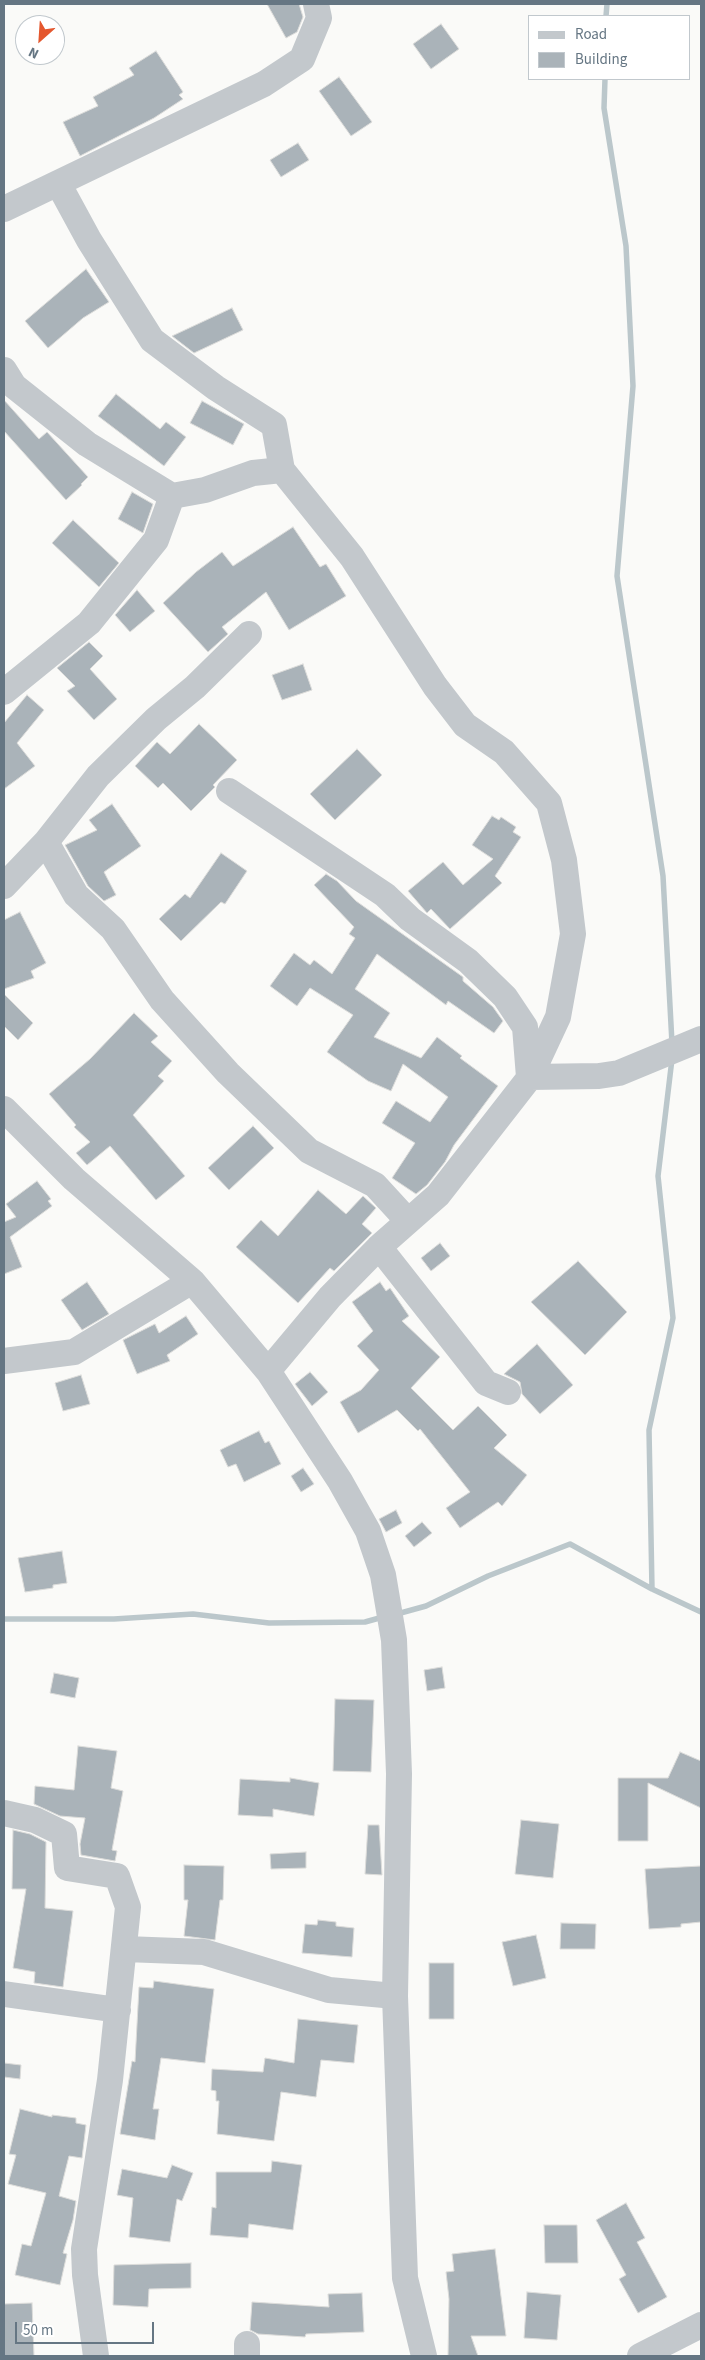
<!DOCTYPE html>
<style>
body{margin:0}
#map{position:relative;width:705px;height:2360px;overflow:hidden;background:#fafaf8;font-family:"Source Sans 3",sans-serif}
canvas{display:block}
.frame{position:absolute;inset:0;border:5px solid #657683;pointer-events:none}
.legend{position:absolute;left:528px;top:15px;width:162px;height:65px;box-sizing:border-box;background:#fff;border:1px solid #c1c8cd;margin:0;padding:6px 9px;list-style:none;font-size:15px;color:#657683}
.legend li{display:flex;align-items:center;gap:10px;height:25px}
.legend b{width:25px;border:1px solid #c1c8cd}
.north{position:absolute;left:15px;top:15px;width:50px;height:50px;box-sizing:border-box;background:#fff;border:1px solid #c1c8cd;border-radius:50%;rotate:206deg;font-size:14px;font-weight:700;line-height:20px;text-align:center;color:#657683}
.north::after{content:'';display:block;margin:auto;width:18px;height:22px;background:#e4572e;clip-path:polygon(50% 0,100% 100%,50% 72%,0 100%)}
.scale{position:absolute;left:15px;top:2322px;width:139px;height:22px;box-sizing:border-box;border:2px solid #657683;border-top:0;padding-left:6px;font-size:15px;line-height:18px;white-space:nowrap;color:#657683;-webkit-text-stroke:4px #fff;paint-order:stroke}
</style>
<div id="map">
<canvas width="705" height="2360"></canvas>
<div class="frame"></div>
<ul class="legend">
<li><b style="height:6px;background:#c3c8cc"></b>Road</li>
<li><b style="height:14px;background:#aab3b9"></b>Building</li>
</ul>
<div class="north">N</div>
<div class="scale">50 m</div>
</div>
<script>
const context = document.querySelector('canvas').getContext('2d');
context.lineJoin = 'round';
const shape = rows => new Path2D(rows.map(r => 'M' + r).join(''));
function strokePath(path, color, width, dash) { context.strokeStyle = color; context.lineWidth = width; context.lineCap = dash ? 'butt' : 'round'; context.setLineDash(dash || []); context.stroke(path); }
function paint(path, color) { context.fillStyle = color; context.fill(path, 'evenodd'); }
const stream = shape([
 [606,16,607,4],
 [605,79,604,108,626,246,633,386,617,576,663,876,672,1043],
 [652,1589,649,1430,673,1318,658,1176,672,1059],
 [397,1614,426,1606,488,1576,570,1544,652,1589,701,1612],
 [4,1619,114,1619,193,1614,269,1623,365,1622,383,1617]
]);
const building = shape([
 [267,4,299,4,303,17,297,32,286,38,267,4],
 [441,24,459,49,431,69,413,44,441,24],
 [156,51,183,92,179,95,183,99,154,118,80,156,63,122,98,106,93,97,134,75,129,68,156,51],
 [339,77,372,122,351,136,319,91,339,77],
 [298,143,309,160,281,177,270,160,298,143],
 [86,269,109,302,83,318,48,348,25,321,86,269],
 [232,308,243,330,194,353,172,336,232,308],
 [116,394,160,429,166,422,186,437,164,466,98,416,116,394],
 [4,400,39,439,47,432,88,477,81,484,82,485,66,500,4,431,4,400],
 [202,401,244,424,233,445,190,423,202,401],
 [132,492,153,504,143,533,118,519,132,492],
 [73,520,119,563,99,587,52,543,73,520],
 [293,527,320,567,326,564,346,596,289,630,266,592,222,627,228,634,208,652,163,603,196,572,222,552,233,566,293,527],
 [137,590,155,611,130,632,115,615,137,590],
 [89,642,103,656,90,669,117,699,94,720,67,691,75,686,57,668,89,642],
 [303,664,312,690,282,700,272,675,303,664],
 [27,695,44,710,17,743,35,766,4,789,4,723,27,695],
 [199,724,237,760,213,785,215,787,191,811,163,783,158,788,135,766,157,742,170,754,199,724],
 [357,749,382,775,335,820,310,794,357,749],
 [112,804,141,846,104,872,116,895,104,901,88,886,65,845,97,830,89,820,112,804],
 [492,816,499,820,501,817,516,827,513,832,521,837,495,876,502,883,450,929,431,909,427,913,408,891,443,862,463,885,493,859,472,845,492,816],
 [221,853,247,871,225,904,221,902,181,941,159,919,185,894,190,898,221,853],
 [326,874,337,881,356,901,463,977,463,981,493,1007,503,1021,494,1033,448,1001,446,1005,377,954,355,989,390,1013,374,1037,421,1058,437,1037,462,1056,460,1058,498,1086,454,1145,445,1162,427,1185,416,1194,392,1178,415,1143,382,1123,396,1101,430,1122,448,1097,403,1064,391,1091,368,1081,327,1052,353,1015,310,988,297,1006,270,986,294,953,310,965,314,960,332,974,355,938,349,934,354,927,314,885,326,874],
 [20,912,46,963,31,971,34,978,4,989,4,920,20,912],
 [4,994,33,1023,18,1040,4,1026,4,994],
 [134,1013,158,1036,151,1042,172,1061,158,1076,164,1081,133,1115,185,1176,156,1200,110,1146,87,1165,76,1153,90,1142,74,1127,76,1125,49,1094,90,1059,134,1013],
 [253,1126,274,1148,229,1190,208,1168,253,1126],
 [37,1181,51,1199,48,1201,52,1206,10,1237,22,1267,4,1274,4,1222,16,1217,6,1204,37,1181],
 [318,1190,346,1214,363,1196,376,1208,362,1224,372,1233,334,1271,330,1268,298,1303,236,1247,261,1220,278,1236,318,1190],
 [440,1243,450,1256,431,1271,421,1258,440,1243],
 [578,1261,627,1312,585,1355,531,1302,578,1261],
 [87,1282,109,1314,82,1330,61,1300,87,1282],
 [380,1282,386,1291,390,1288,409,1316,402,1321,440,1357,411,1388,453,1430,478,1406,507,1435,494,1448,527,1475,502,1506,498,1502,460,1528,446,1508,470,1492,420,1429,418,1431,397,1410,358,1433,340,1402,361,1390,379,1370,357,1346,373,1331,352,1302,380,1282],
 [186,1316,198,1334,167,1355,170,1361,137,1374,123,1340,155,1324,159,1333,186,1316],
 [537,1344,573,1385,540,1414,522,1394,520,1382,504,1374,537,1344],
 [310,1372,328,1392,312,1406,295,1384,310,1372],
 [81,1375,90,1404,63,1411,55,1383,81,1375],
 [259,1431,265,1443,269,1441,281,1464,244,1482,236,1464,228,1467,220,1450,259,1431],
 [303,1468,314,1484,301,1492,291,1476,303,1468],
 [396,1510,402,1523,386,1532,379,1519,396,1510],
 [422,1522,432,1533,414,1547,405,1536,422,1522],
 [62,1551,67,1583,53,1585,53,1588,25,1592,18,1558,62,1551],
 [442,1667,445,1688,427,1691,424,1670,442,1667],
 [54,1673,79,1678,75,1698,50,1693,54,1673],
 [335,1699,374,1700,371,1772,333,1771,335,1699],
 [78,1746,117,1751,111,1788,123,1791,112,1850,117,1851,115,1861,81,1855,80,1844,85,1818,60,1816,34,1804,35,1786,74,1790,78,1746],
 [680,1752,701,1761,701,1808,648,1783,648,1841,618,1841,618,1778,668,1778,680,1752],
 [290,1778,319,1783,314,1816,273,1809,273,1817,238,1815,240,1779,290,1782,290,1778],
 [521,1820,559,1824,553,1878,515,1874,521,1820],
 [368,1825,379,1825,382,1875,365,1874,368,1825],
 [13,1830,30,1834,46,1842,45,1908,73,1911,63,1987,34,1983,35,1972,13,1968,26,1889,12,1889,13,1830],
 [306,1852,306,1868,271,1869,270,1854,306,1852],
 [184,1865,224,1866,223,1900,220,1900,215,1940,184,1936,188,1900,184,1900,184,1865],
 [701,1866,701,1922,681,1924,681,1927,649,1929,645,1869,701,1866],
 [318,1920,336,1922,336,1926,354,1928,352,1957,302,1953,305,1924,317,1925,318,1920],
 [561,1923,596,1924,595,1949,560,1949,561,1923],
 [536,1935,546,1978,513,1986,502,1942,536,1935],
 [429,1963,454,1963,454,2019,429,2019,429,1963],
 [154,1981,214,1989,205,2063,161,2058,153,2109,159,2109,155,2140,120,2134,132,2061,135,2062,139,1987,153,1988,154,1981],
 [298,2019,358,2025,354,2063,321,2060,316,2097,281,2092,274,2141,217,2134,219,2101,216,2101,216,2091,211,2090,212,2069,263,2072,265,2058,294,2063,298,2019],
 [4,2063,21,2065,20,2079,4,2077,4,2063],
 [20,2109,52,2117,52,2115,76,2118,76,2123,86,2125,82,2158,69,2156,59,2196,76,2201,73,2220,63,2253,67,2254,60,2285,15,2275,22,2244,31,2246,46,2193,8,2184,16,2155,9,2154,20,2109],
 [272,2161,302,2165,293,2230,249,2224,248,2238,210,2235,212,2207,216,2208,216,2172,271,2172,272,2161],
 [172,2165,193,2173,182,2201,177,2199,170,2242,129,2237,133,2198,117,2195,122,2169,167,2178,172,2165],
 [626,2203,645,2238,637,2242,667,2297,638,2313,619,2279,626,2275,596,2220,626,2203],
 [544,2225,577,2225,578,2263,545,2263,544,2225],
 [495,2249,506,2336,471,2336,478,2356,448,2356,449,2299,446,2272,454,2271,452,2254,495,2249],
 [191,2263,191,2288,149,2289,148,2307,113,2305,114,2265,191,2263],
 [527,2292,561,2295,557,2340,524,2338,527,2292],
 [362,2293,364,2332,306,2334,305,2337,258,2334,250,2330,252,2302,329,2307,328,2294,362,2293],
 [32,2303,34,2356,4,2356,4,2304,32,2303]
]);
const minor = shape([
 [58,183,89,240,152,340,216,388,274,425,282,470],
 [4,209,264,84,302,59,319,18,316,4],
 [4,370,14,386,87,444,172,496,205,490,253,473,282,470,352,557,435,686,465,725,504,752,549,803,564,860,573,934,558,1017,530,1077],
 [4,692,89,623,156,540,172,496],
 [229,791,385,895,410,919,468,961,505,997,525,1027,529,1077],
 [46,842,76,895,113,929,162,1000,228,1073,309,1151,375,1185,408,1221],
 [4,886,46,842,98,776,156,719,195,687,249,634],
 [4,1109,74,1179,192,1281,268,1371,340,1481,368,1531,383,1575,394,1640,399,1774,395,1996,405,2278,424,2356],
 [379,1247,486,1383,508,1392],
 [4,1361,74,1352,192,1281],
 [268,1371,330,1297,379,1247,438,1195,530,1077,599,1076,619,1073,701,1039],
 [4,1813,35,1820,64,1834,67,1868,117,1876,128,1907,110,2080,84,2249,85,2275,96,2356],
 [125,1949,204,1952,329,1990,395,1996],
 [4,1994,118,2010],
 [247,2356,247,2344],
 [640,2356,701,2325]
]);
strokePath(stream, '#bbc7cb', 5.5);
paint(building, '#aab3b9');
strokePath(building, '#dcdcda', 1);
strokePath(minor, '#c3c8cc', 26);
</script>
